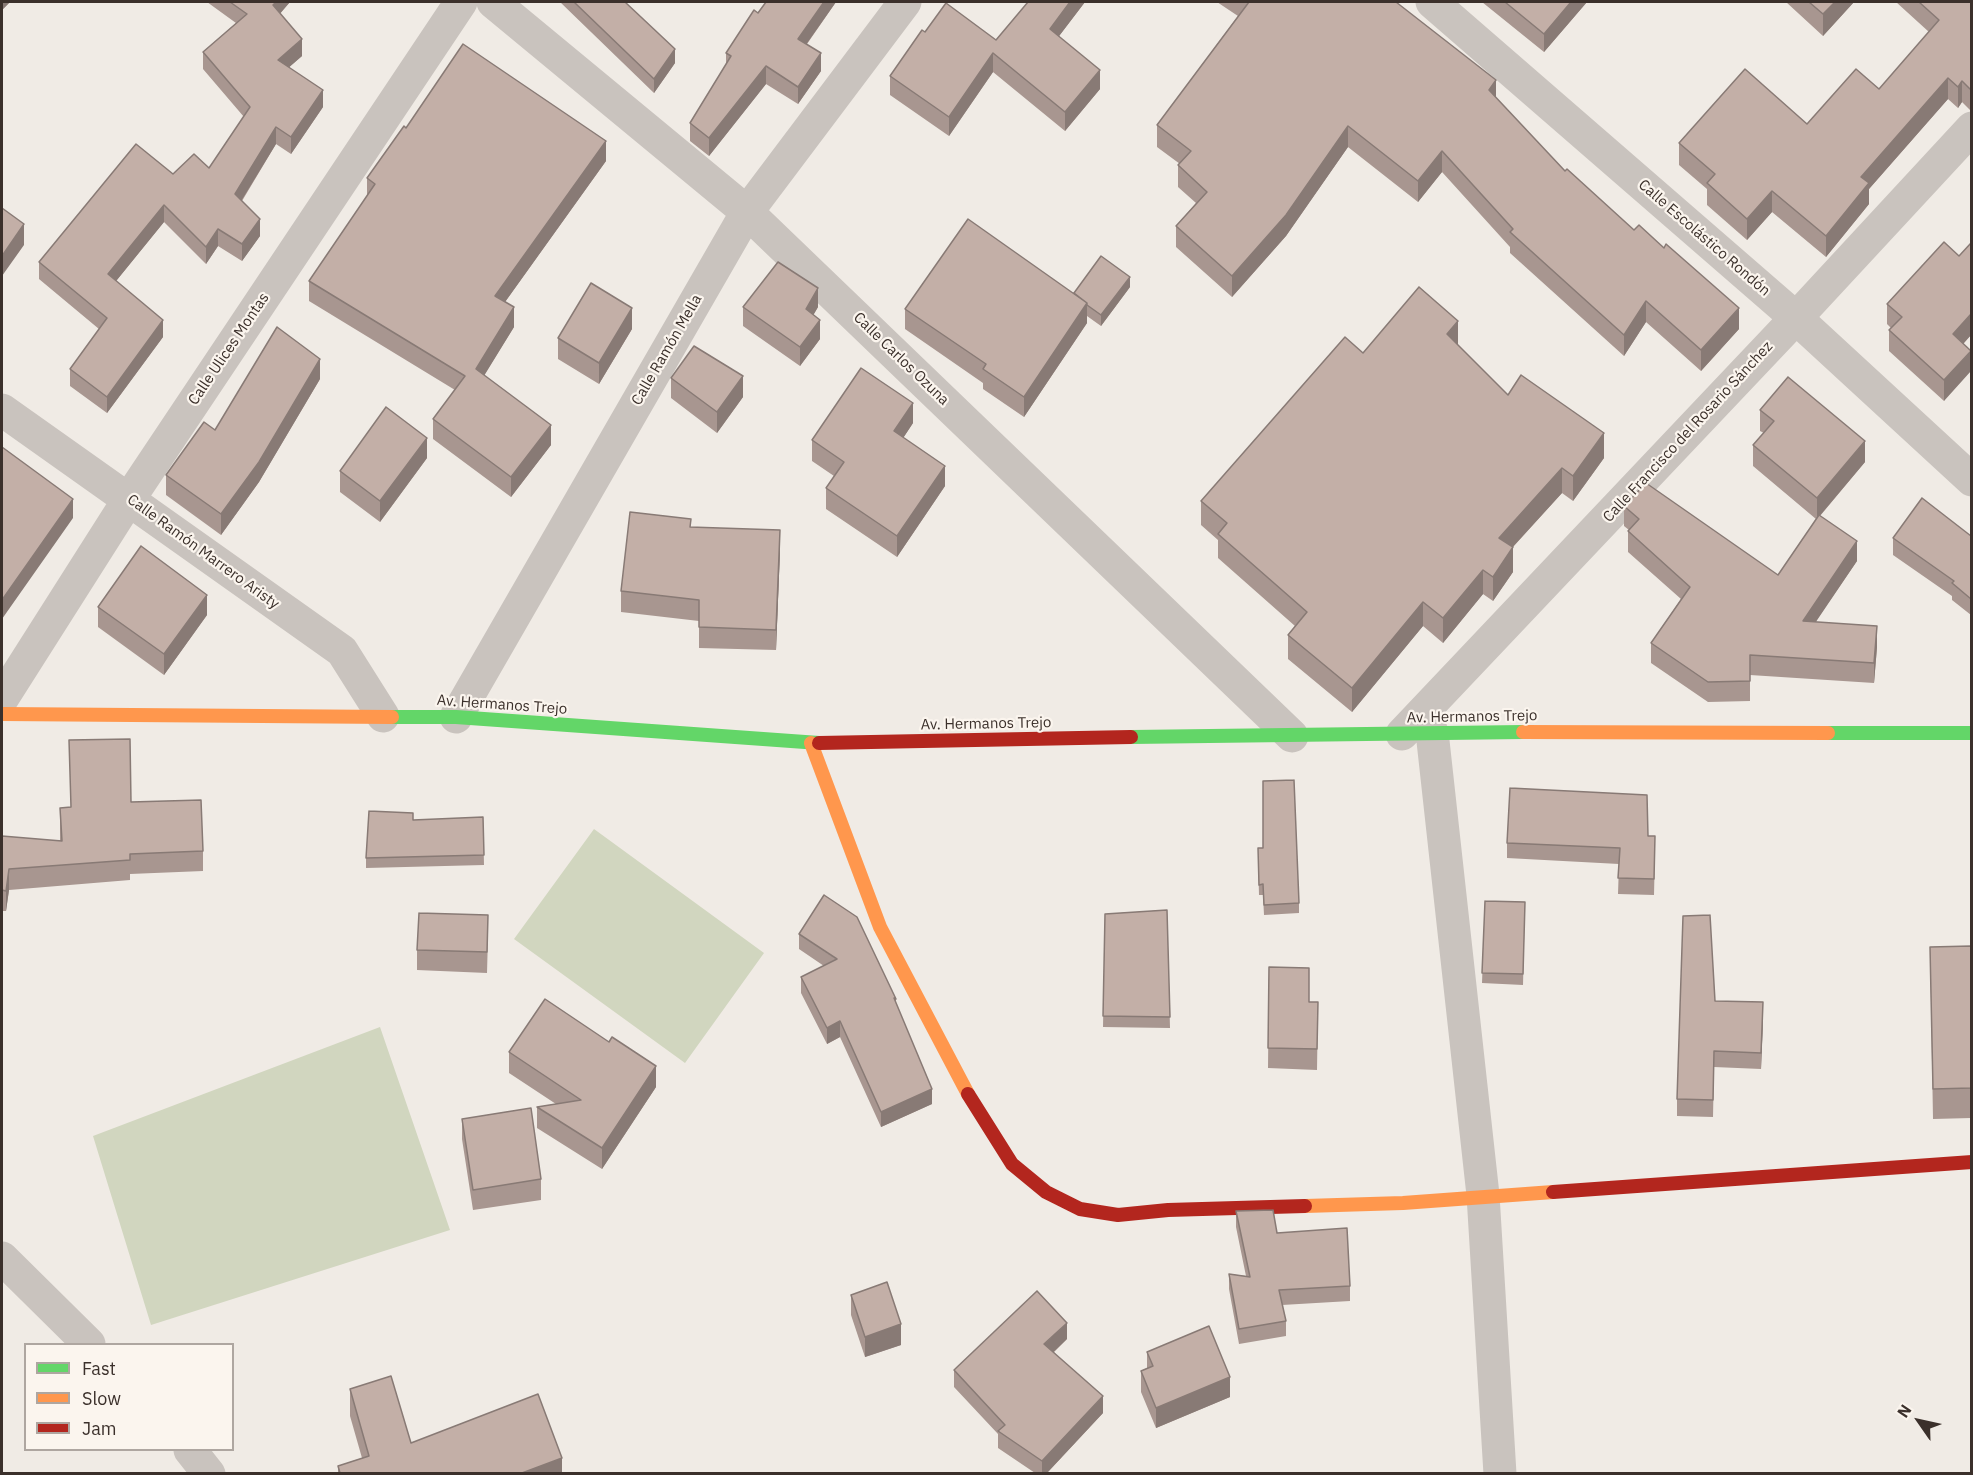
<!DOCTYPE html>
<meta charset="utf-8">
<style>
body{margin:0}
#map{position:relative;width:1973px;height:1475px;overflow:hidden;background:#f0ebe5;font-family:"IBM Plex Sans",sans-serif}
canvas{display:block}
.frame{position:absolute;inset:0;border:3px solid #3b302b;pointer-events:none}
.legend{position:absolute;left:24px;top:1343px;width:210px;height:108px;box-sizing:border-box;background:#fbf5ee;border:2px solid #aea6a0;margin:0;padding:8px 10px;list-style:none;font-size:18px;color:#3b302b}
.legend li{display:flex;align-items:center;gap:12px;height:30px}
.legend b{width:30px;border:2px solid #aea6a0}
.north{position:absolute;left:1889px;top:1391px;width:60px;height:60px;-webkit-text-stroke:4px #fbf5ee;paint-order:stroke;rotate:304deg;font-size:16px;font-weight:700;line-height:24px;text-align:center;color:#3b302b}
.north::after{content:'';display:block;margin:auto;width:21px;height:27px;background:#3b302b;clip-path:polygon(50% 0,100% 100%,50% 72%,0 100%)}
</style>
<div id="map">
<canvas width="1973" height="1475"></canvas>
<div class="frame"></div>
<ul class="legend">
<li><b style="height:8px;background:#63d668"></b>Fast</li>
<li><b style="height:8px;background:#ff974d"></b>Slow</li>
<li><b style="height:8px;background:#b3261e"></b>Jam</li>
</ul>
<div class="north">N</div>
</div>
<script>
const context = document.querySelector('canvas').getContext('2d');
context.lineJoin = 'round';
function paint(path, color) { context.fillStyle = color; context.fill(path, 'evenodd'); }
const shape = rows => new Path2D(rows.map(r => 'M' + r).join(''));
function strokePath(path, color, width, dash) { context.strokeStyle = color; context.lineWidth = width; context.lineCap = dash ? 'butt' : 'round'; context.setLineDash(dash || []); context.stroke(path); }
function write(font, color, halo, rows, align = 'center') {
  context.font = font + ' "IBM Plex Sans",sans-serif'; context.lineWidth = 4.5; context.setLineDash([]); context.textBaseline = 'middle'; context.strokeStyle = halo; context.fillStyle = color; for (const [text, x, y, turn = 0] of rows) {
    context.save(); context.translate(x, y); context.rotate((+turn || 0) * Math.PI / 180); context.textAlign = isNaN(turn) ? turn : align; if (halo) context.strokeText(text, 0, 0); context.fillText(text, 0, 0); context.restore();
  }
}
const green = shape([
 [594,829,764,953,685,1063,514,939],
 [380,1027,450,1230,151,1325,93,1136]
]);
const street = shape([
 [493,2,747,212,1292,736],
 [1432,2,1796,318,1972,480],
 [2,410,342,651,383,716],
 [2,699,129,499,461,2],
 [456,717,747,212,905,2],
 [1432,732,1483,1195,1500,1474],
 [1402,734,1796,318,1972,128],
 [2,1258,89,1344],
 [190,1450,209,1474]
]);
const fast = shape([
 [392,717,456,717,819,743],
 [1828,733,1972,733],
 [1131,737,1523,732]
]);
const slow = shape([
 [2,714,392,717],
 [1523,732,1828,733],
 [811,743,880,927,968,1094],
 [1305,1206,1403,1203,1553,1192]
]);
const jam = shape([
 [819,743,1131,737],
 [968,1094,1012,1164,1046,1192,1080,1209,1118,1215,1168,1210,1305,1206],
 [1553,1192,1972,1162]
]);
const wall = shape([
 [2,2,10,2,3,9,2,8],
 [207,2,290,2,280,13,302,56,289,67,323,107,291,154,276,144,242,201,260,236,242,261,218,246,206,264,164,222,116,281,163,337,107,413,70,386,70,369,99,329,39,279,39,262,173,174,209,168,244,117,203,69,203,52,236,23],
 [560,2,625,2,675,63,654,93],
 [766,2,836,2,807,44,821,71,798,104,766,84,709,156,690,141,690,123,726,64,726,53],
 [1028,2,1085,2,1059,36,1100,89,1065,131,993,72,949,136,890,95,890,76,925,32,996,40],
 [1217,2,1396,2,1496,98,1565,171,1739,329,1701,371,1646,322,1624,356,1510,253,1510,247,1442,172,1418,202,1348,147,1286,236,1232,297,1176,247,1176,226,1196,203,1178,187,1178,165,1180,164,1157,147,1157,125,1238,16],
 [1482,2,1587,2,1544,52],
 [1786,2,1854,2,1823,36],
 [1896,2,1971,2,1971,110,1970,110,1962,102,1958,108,1948,99,1869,189,1869,204,1826,257,1772,212,1747,240,1707,205,1707,189,1679,165,1679,143,1807,124,1879,89,1929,32],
 [406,128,606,161,505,302,514,327,484,375,551,445,511,497,433,439,433,419,455,390,309,301,309,281,367,196,367,178],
 [1971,243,1971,335,1964,343,1944,401,1889,351,1889,330,1891,328,1887,324,1887,304,1959,256],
 [1130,287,1101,326,1087,316,1087,323,1024,417,983,389,983,383,905,329,905,309],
 [743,307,818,307,813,315,820,339,800,366,743,326],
 [632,329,599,384,558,359,558,338],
 [1458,345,1508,395,1604,458,1573,501,1562,493,1513,547,1513,572,1493,601,1483,594,1443,643,1423,626,1352,712,1288,659,1288,635,1295,626,1218,558,1218,540,1201,525,1201,501,1363,353],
 [671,378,743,397,717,433,671,398],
 [320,379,259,482,221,535,166,495,166,475,215,430],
 [1760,410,1865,462,1820,516,1857,561,1815,622,1877,647,1874,683,1750,675,1750,701,1708,702,1651,663,1651,643,1681,599,1628,552,1628,531,1629,530,1624,526,1624,506,1778,575,1816,519,1753,466,1753,445,1764,433,1760,431],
 [913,423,903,438,945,486,897,557,826,509,826,488,834,476,812,461,812,440],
 [427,458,380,522,340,492,340,471],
 [691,527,780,551,776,650,699,648,699,621,621,612,621,591],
 [1971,536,1971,615,1952,600,1952,596,1893,555,1893,538],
 [98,607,207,615,164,675,98,627],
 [131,802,203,851,203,871,130,874,130,880,9,890,6,911,2,911,2,836,60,841,60,808],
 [483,817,484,865,366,868,366,858],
 [1648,836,1655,851,1654,895,1618,894,1619,864,1507,858,1507,843],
 [1258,858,1299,903,1299,913,1264,915,1263,895,1259,895],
 [1485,901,1525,902,1523,985,1482,983],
 [1167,910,1170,1028,1103,1027,1105,914],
 [799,934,896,999,896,1003,932,1104,881,1127,840,1037,827,1044,801,993,801,977,824,966,799,949],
 [488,936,487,973,417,970,417,950],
 [1971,946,1971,1118,1933,1119,1930,947],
 [1269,967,1309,1002,1318,1002,1317,1070,1268,1068],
 [1715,1001,1763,1019,1761,1069,1714,1067,1713,1117,1677,1116,1677,1099],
 [509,1052,656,1087,602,1169,537,1128,537,1107,556,1104,509,1073],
 [462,1119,541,1179,541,1200,473,1210,462,1139],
 [1236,1211,1277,1233,1350,1286,1350,1301,1282,1305,1286,1321,1286,1336,1239,1344,1229,1289,1229,1274,1246,1276,1236,1227],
 [851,1295,901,1345,865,1357,851,1315],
 [1067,1339,1054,1352,1103,1413,1047,1473,1035,1473,998,1448,998,1434,954,1387,954,1370],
 [1147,1352,1230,1397,1156,1428,1141,1392,1141,1371,1147,1368],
 [350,1389,411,1443,562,1473,338,1473,338,1466,362,1458,350,1416]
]);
const shadedWall = shape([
 [3,2,10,2,3,9],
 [276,2,290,2,273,22,273,5],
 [824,2,836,2,798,56,798,39],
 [1070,2,1085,2,1050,48,1050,29],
 [1571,2,1587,2,1544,52,1544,34],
 [1835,2,1854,2,1823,36,1823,14],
 [302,39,302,56,278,77,278,60],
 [675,49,675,63,654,93,654,79],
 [821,53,821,71,798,104,798,87],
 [993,53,993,72,949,136,949,117],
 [766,66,766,84,709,156,709,138],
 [1100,70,1100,89,1065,131,1065,112],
 [1948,78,1948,99,1869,189,1869,204,1826,257,1826,236,1861,177],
 [1496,80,1496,102,1489,90],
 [1962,81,1962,102,1958,108,1958,87],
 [323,90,323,107,291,154,291,137],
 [1348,126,1348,147,1286,236,1232,297,1232,276],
 [276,127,276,144,235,211,235,194],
 [606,141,606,161,495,316,495,296],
 [1442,151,1442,172,1418,202,1418,181],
 [1772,191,1772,212,1747,240,1747,219],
 [164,205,164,222,108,291,108,274],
 [260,219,260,236,242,261,242,244],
 [24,224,24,245,2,276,2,256],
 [218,229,218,246,206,264,206,247],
 [1130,277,1130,287,1101,326,1101,315],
 [818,288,818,307,806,328,806,309],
 [1646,301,1646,322,1624,356,1624,335],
 [1087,303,1087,323,1024,417,1024,397],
 [514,307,514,327,476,389,476,369],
 [632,308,632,329,599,384,599,363],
 [1739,308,1739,329,1701,371,1701,350],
 [1971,314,1971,335,1953,355,1953,334],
 [163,320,163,337,107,413,107,397],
 [820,320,820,339,800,366,800,347],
 [1458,321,1458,345,1447,334],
 [1971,351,1971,371,1944,401,1944,380],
 [320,359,320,379,259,482,221,535,221,514],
 [743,376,743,397,717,433,717,412],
 [913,403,913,423,894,452,894,431],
 [551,425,551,445,511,497,511,477],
 [1604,433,1604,458,1573,501,1573,476],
 [427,438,427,458,380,522,380,501],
 [1865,441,1865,462,1817,519,1817,498],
 [945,466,945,486,897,557,897,536],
 [1562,468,1562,493,1499,562,1499,538],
 [73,499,73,518,2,619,2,600],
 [780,530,780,551,776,650,776,630],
 [1857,541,1857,561,1803,641,1803,621],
 [1513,547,1513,572,1493,601,1493,577],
 [1483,570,1483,594,1443,643,1443,618],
 [207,595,207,615,164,675,164,654],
 [1423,602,1423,626,1352,712,1352,688],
 [1877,626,1877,647,1874,683,1874,663],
 [9,869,9,890,6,911,6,891],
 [1763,1002,1763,1019,1761,1069,1761,1053],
 [840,1021,840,1037,827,1044,827,1028],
 [656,1066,656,1087,602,1169,602,1148],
 [932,1089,932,1104,881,1127,881,1112],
 [1067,1323,1067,1339,1044,1361,1044,1344],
 [901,1324,901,1345,865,1357,865,1337],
 [1230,1377,1230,1397,1156,1428,1156,1408],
 [1103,1396,1103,1413,1047,1473,1042,1473,1042,1461],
 [562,1458,562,1473,522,1473]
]);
const building = shape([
 [230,2,276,2,273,5,302,39,278,60,323,90,291,137,276,127,235,194,260,219,242,244,218,229,206,247,164,205,108,274,163,320,107,397,70,369,107,318,39,262,136,144,173,174,194,154,209,168,250,107,203,52,247,14,230,2],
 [574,2,625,2,675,49,654,79,574,2],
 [766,2,824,2,798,39,821,53,798,87,766,66,709,138,690,123,731,56,726,53,754,10,758,13,766,2],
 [1028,2,1070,2,1050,29,1100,70,1065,112,993,53,949,117,890,76,922,30,925,32,946,3,996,40,1028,2],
 [1248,2,1396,2,1496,80,1489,90,1565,171,1567,169,1634,230,1639,225,1664,248,1666,244,1739,308,1701,350,1646,301,1624,335,1510,232,1513,229,1442,151,1418,181,1348,126,1286,215,1232,276,1176,226,1207,192,1178,165,1191,151,1157,125,1249,2,1248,2],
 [1505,2,1571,2,1544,34,1505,2],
 [1809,2,1835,2,1823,14,1809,2],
 [1919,2,1971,2,1971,89,1970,89,1962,81,1958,87,1948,78,1861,177,1869,183,1826,236,1772,191,1747,219,1707,183,1715,174,1679,143,1745,69,1807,124,1856,69,1879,89,1939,20,1919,2],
 [463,44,606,141,495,296,514,307,476,369,551,425,511,477,433,419,465,376,309,281,375,184,367,178,404,126,406,128,463,44],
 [2,208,24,224,2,256,2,208],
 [968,219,1087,303,1024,397,983,369,986,364,905,309,968,219],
 [1944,242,1959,256,1971,243,1971,314,1953,334,1971,351,1944,380,1889,330,1902,317,1887,304,1944,242],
 [1101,256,1130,277,1101,315,1087,305,1087,303,1074,293,1101,256],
 [778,262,818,288,806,309,820,320,800,347,743,307,778,262],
 [591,283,632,308,599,363,558,338,591,283],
 [1419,287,1458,321,1447,334,1508,395,1521,375,1604,433,1573,476,1562,468,1499,538,1513,547,1493,577,1483,570,1443,618,1423,602,1352,688,1288,635,1307,612,1218,534,1227,523,1201,501,1345,337,1363,353,1419,287],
 [277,327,320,359,259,462,221,514,166,475,204,422,215,430,277,327],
 [694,346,743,376,717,412,671,378,694,346],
 [861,368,913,403,894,431,945,466,897,536,826,488,844,462,812,440,861,368],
 [1788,377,1865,441,1817,498,1753,445,1774,421,1760,410,1788,377],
 [386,407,427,438,380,501,340,471,386,407],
 [2,447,73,499,2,600,2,447],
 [1646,483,1778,575,1819,515,1857,541,1803,621,1877,626,1874,663,1750,655,1750,681,1708,682,1651,643,1690,587,1628,531,1639,519,1624,506,1646,483],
 [1922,498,1971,536,1971,599,1952,583,1954,581,1893,538,1922,498],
 [630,512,691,519,690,527,780,530,776,630,699,627,699,600,621,591,630,512],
 [141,546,207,595,164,654,98,607,141,546],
 [130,739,131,802,201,800,203,851,130,854,130,860,9,869,6,891,2,890,2,836,62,841,60,808,71,807,69,740,130,739],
 [1294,780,1299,903,1264,905,1263,884,1259,885,1258,848,1263,848,1263,781,1294,780],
 [1510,788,1647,795,1648,836,1655,836,1654,879,1618,878,1620,848,1507,843,1510,788],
 [369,811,413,813,413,820,483,817,484,855,366,858,369,811],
 [824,895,857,917,896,999,894,998,932,1089,881,1112,840,1021,827,1028,801,977,837,959,799,934,824,895],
 [1485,901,1525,902,1523,974,1482,973,1485,901],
 [1167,910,1170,1017,1103,1016,1105,914,1167,910],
 [419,913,488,915,487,952,417,950,419,913],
 [1710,915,1715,1001,1763,1002,1761,1053,1714,1051,1713,1100,1677,1099,1683,916,1710,915],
 [1971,946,1971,1088,1933,1089,1930,947,1971,946],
 [1269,967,1309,968,1309,1002,1318,1002,1317,1049,1268,1048,1269,967],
 [545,999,609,1042,612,1037,656,1066,602,1148,537,1107,581,1100,509,1052,545,999],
 [531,1108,541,1179,473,1190,462,1119,531,1108],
 [1273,1210,1277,1233,1347,1228,1350,1286,1279,1290,1286,1321,1239,1329,1229,1274,1250,1277,1236,1211,1273,1210],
 [887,1282,901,1324,865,1337,851,1295,887,1282],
 [1037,1291,1067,1323,1044,1344,1103,1396,1042,1461,998,1431,1005,1425,954,1370,1037,1291],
 [1209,1326,1230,1377,1156,1408,1141,1371,1153,1366,1147,1352,1209,1326],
 [391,1376,411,1443,538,1394,562,1458,522,1473,340,1473,338,1466,369,1456,350,1389,391,1376]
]);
const streetNames = [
 ["Calle Escolástico Rondón",1704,238,41],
 ["Calle Ulices Montas",229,349,-56],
 ["Calle Ramón Mella",667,350,-60],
 ["Calle Carlos Ozuna",901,359,44],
 ["Calle Francisco del Rosario Sánchez",1688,432,-47],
 ["Calle Ramón Marrero Aristy",203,552,36],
 ["Av. Hermanos Trejo",502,705,4],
 ["Av. Hermanos Trejo",1472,717,-1],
 ["Av. Hermanos Trejo",986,724,-1]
];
paint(green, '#d1d6bf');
strokePath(street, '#c9c3be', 33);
strokePath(fast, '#63d668', 14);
strokePath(slow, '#ff974d', 14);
strokePath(jam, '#b3261e', 14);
paint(wall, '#a89690');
paint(shadedWall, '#887a75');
paint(building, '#c3afa7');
strokePath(building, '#887a75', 1.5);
write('15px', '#3b302b', '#fbf5ee', streetNames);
</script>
